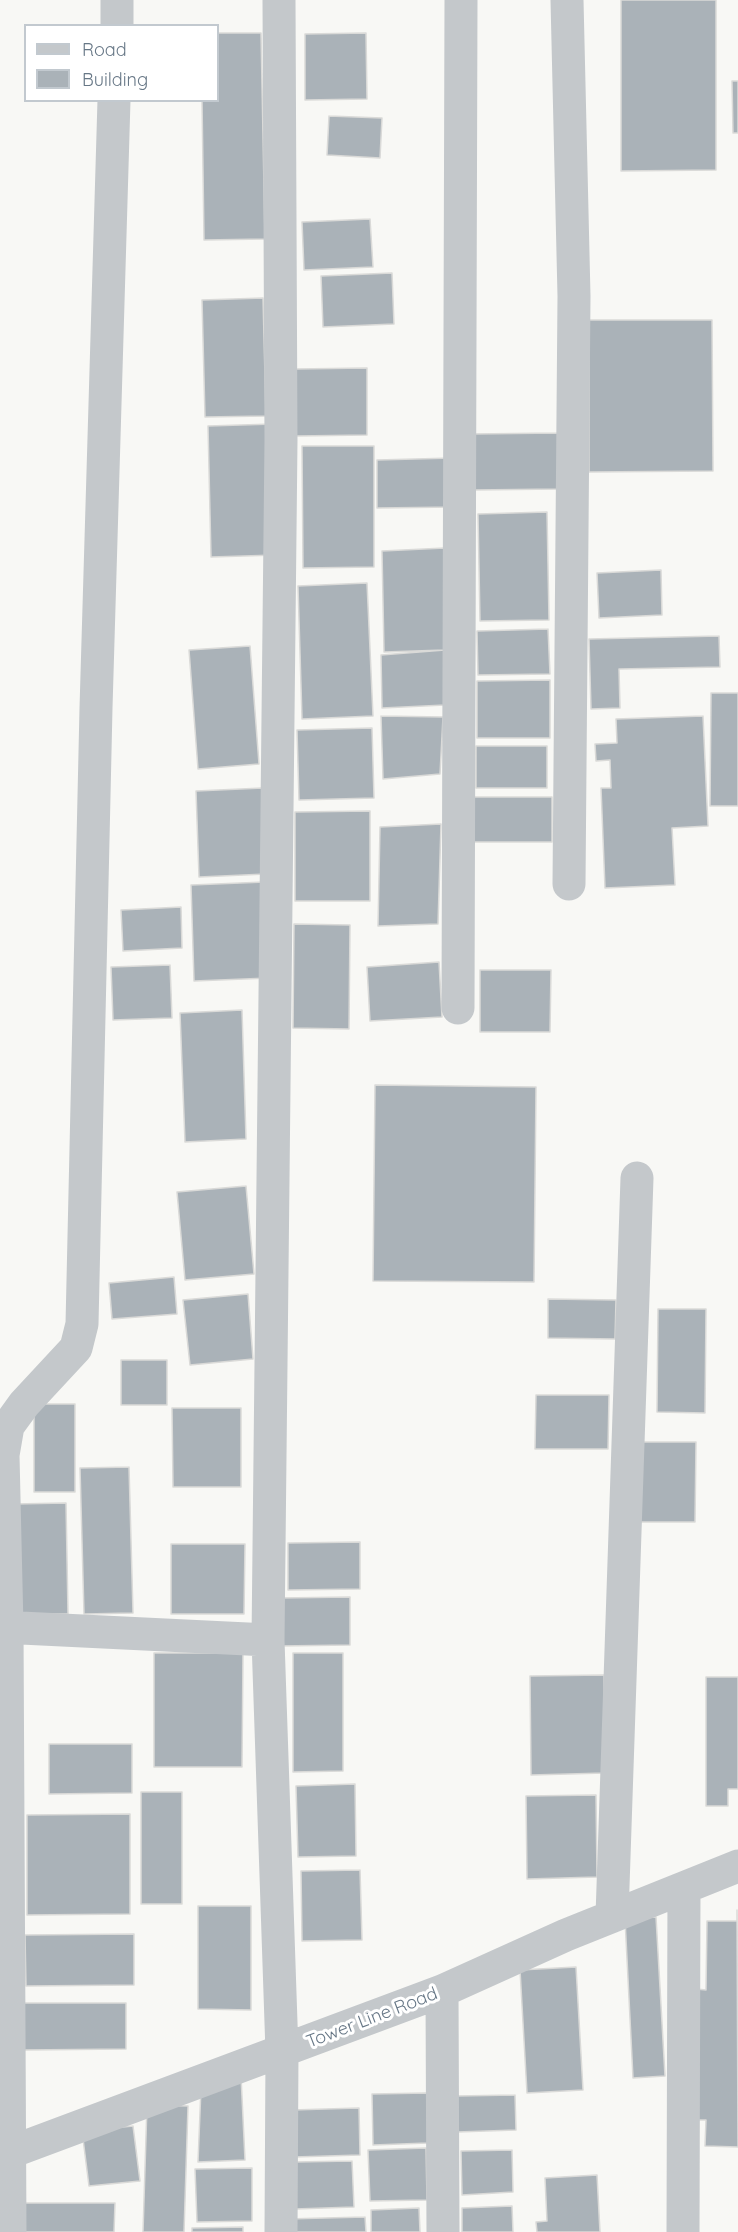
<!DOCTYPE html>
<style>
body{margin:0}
#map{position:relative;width:738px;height:2232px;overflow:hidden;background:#f8f8f5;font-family:Quicksand,sans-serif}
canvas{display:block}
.legend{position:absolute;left:24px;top:24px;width:195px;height:78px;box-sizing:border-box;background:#fff;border:2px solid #c2c9cf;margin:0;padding:8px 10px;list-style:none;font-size:18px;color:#677786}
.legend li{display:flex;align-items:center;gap:12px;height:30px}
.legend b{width:30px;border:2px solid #c2c9cf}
</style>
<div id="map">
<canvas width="738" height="2232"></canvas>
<ul class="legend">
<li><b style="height:8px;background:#c4c8cb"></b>Road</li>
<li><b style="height:16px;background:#aab2b8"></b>Building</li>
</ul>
</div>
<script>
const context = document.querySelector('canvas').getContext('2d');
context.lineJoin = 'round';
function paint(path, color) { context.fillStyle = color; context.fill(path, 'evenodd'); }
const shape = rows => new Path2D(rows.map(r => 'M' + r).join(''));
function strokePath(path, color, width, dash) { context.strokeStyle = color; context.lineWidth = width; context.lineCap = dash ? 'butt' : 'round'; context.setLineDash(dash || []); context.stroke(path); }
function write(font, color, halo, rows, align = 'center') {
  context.font = font + ' Quicksand,sans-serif'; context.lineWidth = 6; context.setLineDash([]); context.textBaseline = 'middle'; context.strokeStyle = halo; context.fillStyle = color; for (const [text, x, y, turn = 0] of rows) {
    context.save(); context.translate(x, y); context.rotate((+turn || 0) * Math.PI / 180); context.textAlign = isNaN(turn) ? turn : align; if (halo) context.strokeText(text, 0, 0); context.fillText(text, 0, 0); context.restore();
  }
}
const building = shape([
 [621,0,716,0,716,170,621,171,621,0],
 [218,33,261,33,265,239,204,240,202,100,218,100,218,33],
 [366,33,367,99,305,100,305,34,366,33],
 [732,81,738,81,738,133,733,133,732,81],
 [329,116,382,118,380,158,327,155,329,116],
 [370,219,373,267,304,270,302,222,370,219],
 [392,273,394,324,323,327,321,276,392,273],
 [263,298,266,416,205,417,202,300,263,298],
 [589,320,712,320,713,471,589,472,589,320],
 [367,368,367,435,296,436,295,369,367,368],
 [274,424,276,555,211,557,208,426,274,424],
 [558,433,559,489,472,490,471,434,558,433],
 [302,446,374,446,374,567,303,568,302,446],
 [453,458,454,507,377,508,377,460,453,458],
 [547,512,549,620,480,621,478,514,547,512],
 [445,548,445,650,384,652,382,551,445,548],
 [661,570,662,615,599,618,597,573,661,570],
 [367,583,373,716,302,719,298,586,367,583],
 [548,629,550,674,478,675,477,631,548,629],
 [719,636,720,667,619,669,620,708,591,709,589,639,719,636],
 [250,646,259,764,198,769,189,650,250,646],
 [445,650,445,705,382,708,381,655,445,650],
 [550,680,550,738,477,738,477,681,550,680],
 [711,693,738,693,738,806,710,806,711,693],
 [381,716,443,717,440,774,383,779,381,716],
 [703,716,708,826,672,828,675,885,605,888,601,788,611,788,610,760,596,761,595,744,617,743,616,719,703,716],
 [372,728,374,798,299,800,297,730,372,728],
 [476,746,547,746,547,788,476,788,476,746],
 [263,788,266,874,199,877,196,791,263,788],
 [472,797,552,797,552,842,472,842,472,797],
 [370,811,370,901,295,901,295,812,370,811],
 [441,824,438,924,378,926,380,827,441,824],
 [265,882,269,978,194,981,191,885,265,882],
 [181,907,182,948,123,951,121,910,181,907],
 [294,924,350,925,349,1029,293,1028,294,924],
 [439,962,442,1017,370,1021,367,967,439,962],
 [170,965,172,1018,113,1020,111,967,170,965],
 [480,970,551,970,550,1032,480,1032,480,970],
 [242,1010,246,1139,185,1142,180,1013,242,1010],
 [375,1085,536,1087,534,1282,373,1281,375,1085],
 [246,1186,254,1274,185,1280,177,1192,246,1186],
 [174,1277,177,1314,112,1319,109,1283,174,1277],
 [248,1294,253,1359,190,1365,183,1300,248,1294],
 [548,1299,616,1300,615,1339,548,1338,548,1299],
 [658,1309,706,1309,705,1413,657,1412,658,1309],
 [121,1360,167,1360,167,1405,121,1405,121,1360],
 [536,1395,609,1395,608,1449,535,1449,536,1395],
 [34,1404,75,1404,75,1492,34,1492,34,1404],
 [172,1408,241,1408,241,1487,173,1487,172,1408],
 [641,1442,696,1442,695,1522,640,1522,641,1442],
 [129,1467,133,1613,84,1614,80,1468,129,1467],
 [66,1503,68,1614,15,1614,14,1504,66,1503],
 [360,1542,360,1589,288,1590,288,1543,360,1542],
 [171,1544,245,1544,244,1614,171,1614,171,1544],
 [350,1597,350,1645,279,1646,279,1598,350,1597],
 [154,1653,243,1653,242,1767,154,1767,154,1653],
 [293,1653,343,1653,343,1771,293,1772,293,1653],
 [604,1675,605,1773,531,1775,530,1676,604,1675],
 [706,1677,738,1677,738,1789,728,1789,728,1806,706,1806,706,1677],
 [49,1744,132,1744,132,1793,49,1794,49,1744],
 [355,1784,356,1856,298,1857,296,1786,355,1784],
 [141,1792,182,1792,182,1904,141,1904,141,1792],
 [596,1795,597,1877,527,1879,526,1796,596,1795],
 [130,1814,130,1914,27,1915,27,1815,130,1814],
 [360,1870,362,1940,302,1941,301,1871,360,1870],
 [198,1906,251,1906,251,2010,198,2009,198,1906],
 [737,1910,738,2147,705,2146,706,2120,695,2120,696,1989,706,1990,707,1921,737,1921,737,1910],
 [656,1917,665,2076,633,2078,625,1919,656,1917],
 [134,1934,134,1985,26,1986,25,1935,134,1934],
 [576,1967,583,2090,527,2093,520,1970,576,1967],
 [22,2003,126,2003,126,2049,23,2050,22,2003],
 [241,2076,245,2160,198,2162,201,2088,241,2076],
 [427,2093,428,2143,373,2145,372,2094,427,2093],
 [515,2095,516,2130,457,2132,456,2096,515,2095],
 [147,2105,188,2106,184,2232,143,2232,147,2105],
 [359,2108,360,2155,294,2157,292,2110,359,2108],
 [133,2126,140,2181,89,2186,82,2131,133,2126],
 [426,2148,427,2200,370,2201,368,2150,426,2148],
 [512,2150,513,2192,462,2195,461,2151,512,2150],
 [352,2161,354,2207,295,2209,294,2162,352,2161],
 [252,2168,252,2221,197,2222,195,2169,252,2168],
 [597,2175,600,2232,537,2232,536,2222,547,2221,545,2178,597,2175],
 [16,2203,115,2203,114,2232,17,2232,16,2203],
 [512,2206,513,2232,462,2232,462,2208,512,2206],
 [419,2208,420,2232,371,2232,371,2210,419,2208],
 [365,2217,366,2232,286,2232,286,2219,365,2217],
 [243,2227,243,2232,192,2232,192,2228,243,2227]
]);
const minor = shape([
 [279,0,281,440,268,1640,282,2052,281,2232],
 [567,0,574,296,569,884],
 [117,26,117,0],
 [458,1008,461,0],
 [0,1627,268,1640],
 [612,1916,637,1178],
 [442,1991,443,2232],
 [0,2156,442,1991,566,1935,738,1866],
 [10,2232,7,1627,3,1455,8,1426,24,1404,76,1348,82,1324,96,708,114,100],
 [683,2232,684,1888]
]);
const streetNames = [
 ["Tower Line Road",372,2018,-21]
];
paint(building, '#aab2b8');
strokePath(building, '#dadad8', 1.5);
strokePath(minor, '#c4c8cb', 33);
write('18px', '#677786', '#fff', streetNames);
</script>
